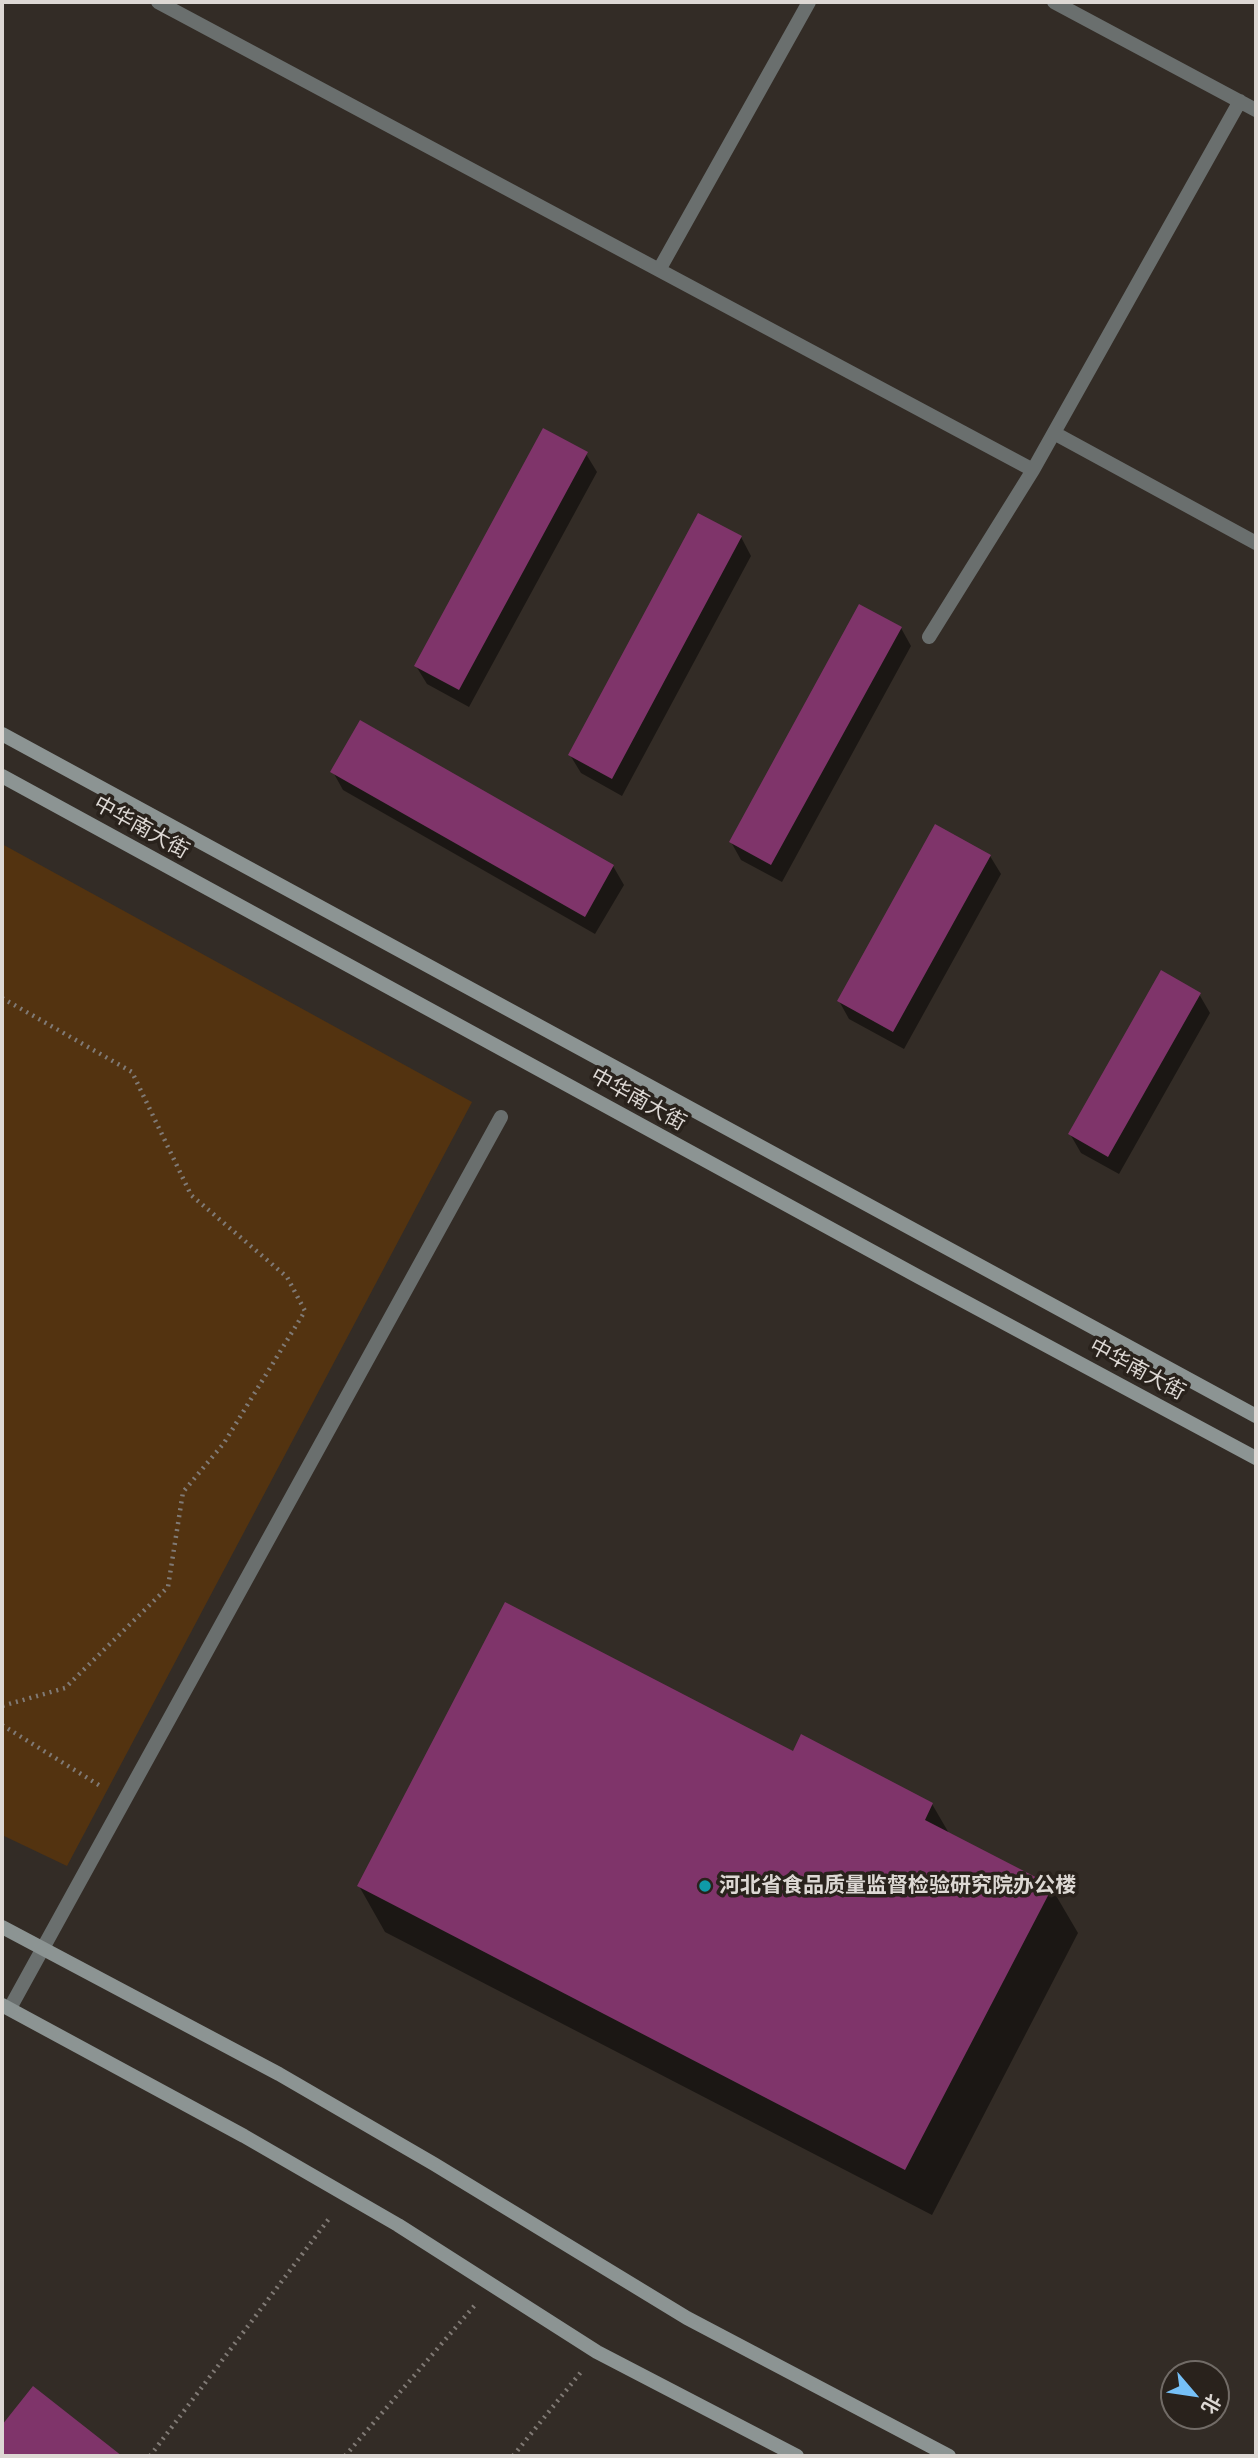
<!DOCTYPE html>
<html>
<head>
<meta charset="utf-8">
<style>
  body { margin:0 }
  #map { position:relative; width:1258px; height:2458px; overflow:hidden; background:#332c26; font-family:Manrope,"Noto Sans SC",sans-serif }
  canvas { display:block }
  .frame { position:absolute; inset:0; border:4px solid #ddd8d4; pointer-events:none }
  .north { position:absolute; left:1160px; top:2360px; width:70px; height:70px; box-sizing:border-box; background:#29221c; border:2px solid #716b66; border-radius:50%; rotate:119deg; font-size:19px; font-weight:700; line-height:28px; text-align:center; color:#ddd8d4 }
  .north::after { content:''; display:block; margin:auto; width:24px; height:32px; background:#76c0f7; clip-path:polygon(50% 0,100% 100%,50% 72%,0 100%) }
</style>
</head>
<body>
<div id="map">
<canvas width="1258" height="2458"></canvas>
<div class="frame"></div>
<div class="north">北</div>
</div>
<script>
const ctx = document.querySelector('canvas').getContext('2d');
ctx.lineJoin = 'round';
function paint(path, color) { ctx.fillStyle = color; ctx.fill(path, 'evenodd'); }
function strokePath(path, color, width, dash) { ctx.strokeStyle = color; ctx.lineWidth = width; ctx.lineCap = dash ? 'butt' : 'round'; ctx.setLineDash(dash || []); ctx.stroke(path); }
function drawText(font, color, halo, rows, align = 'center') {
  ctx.font = font + ' Manrope,"Noto Sans SC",sans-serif'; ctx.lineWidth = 7; ctx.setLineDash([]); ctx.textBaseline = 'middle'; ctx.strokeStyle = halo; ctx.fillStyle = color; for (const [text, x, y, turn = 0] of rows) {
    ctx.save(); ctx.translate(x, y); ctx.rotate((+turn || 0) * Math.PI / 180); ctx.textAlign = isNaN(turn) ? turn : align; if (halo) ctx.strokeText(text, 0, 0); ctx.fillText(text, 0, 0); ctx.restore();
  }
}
const green = new Path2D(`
  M 2,844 L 472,1102 L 67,1866 L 2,1835 Z`);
const shadow = new Path2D(`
  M 586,454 L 597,472 L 469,707 L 427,684 L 416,666 Z
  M 741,537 L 751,556 L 622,796 L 581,773 L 570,755 Z
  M 901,628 L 911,646 L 782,882 L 741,860 L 731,842 Z
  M 333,772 L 613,866 L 624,885 L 595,934 L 343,790 Z
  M 990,856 L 1001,874 L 904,1049 L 849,1019 L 839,1001 Z
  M 1199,994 L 1210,1013 L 1119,1174 L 1081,1153 L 1070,1134 Z
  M 793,1753 L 932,1804 L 950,1835 L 1051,1887 L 1078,1933 L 932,2215 L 385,1932 L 359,1886 Z
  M 33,2389 L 119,2456 L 2,2456 L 2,2428 Z`);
const building = new Path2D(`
  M 543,428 L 588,452 L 459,690 L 414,666 Z
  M 698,513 L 742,536 L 612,779 L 568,755 Z
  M 859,604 L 902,627 L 771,865 L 729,842 Z
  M 360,720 L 614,865 L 585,917 L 330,772 Z
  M 935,824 L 991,855 L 893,1032 L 837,1001 Z
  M 1161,970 L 1201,993 L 1108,1157 L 1068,1134 Z
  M 505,1602 L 793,1751 L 801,1734 L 933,1803 L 925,1820 L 1053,1886 L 905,2170 L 357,1886 Z
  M 33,2386 L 122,2456 L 2,2456 L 2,2425 Z`);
const path = new Path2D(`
  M 2,998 L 132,1072 L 191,1195 L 287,1277 L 305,1311 L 224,1443 L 183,1492 L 168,1587 L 65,1688 L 2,1706
  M 2,1725 L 102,1787
  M 150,2456 L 331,2216
  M 345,2456 L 475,2305
  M 513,2456 L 581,2372`);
const street = new Path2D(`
  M 158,2 L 1033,470
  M 1054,2 L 1256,110
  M 659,270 L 809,2
  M 1054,433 L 1256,543
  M 929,637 L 1033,470 L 1240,101
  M 10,2008 L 501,1117`);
const secondary = new Path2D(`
  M 2,734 L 1256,1416
  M 2,776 L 919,1277 L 1256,1458
  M 2,1927 L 279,2074 L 434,2164 L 687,2318 L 949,2456
  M 2,2005 L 244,2136 L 398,2225 L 597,2352 L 797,2456`);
const markers = [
  [705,1886,7,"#0f9aa8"]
];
const streetNames = [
  ["中华南大街",141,828,29],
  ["中华南大街",638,1100,29],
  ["中华南大街",1137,1370,28]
];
const poiNames = [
  ["河北省食品质量监督检验研究院办公楼",719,1886]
];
paint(green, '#533310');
paint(shadow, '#0007');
paint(building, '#7f346a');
strokePath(path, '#807a75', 4.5, [2, 5]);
strokePath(street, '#6a6f6e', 14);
strokePath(secondary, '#8c9493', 14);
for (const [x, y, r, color] of markers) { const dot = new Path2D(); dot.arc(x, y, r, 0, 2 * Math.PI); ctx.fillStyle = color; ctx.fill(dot); strokePath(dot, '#29221c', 2.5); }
drawText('21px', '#ddd8d4', '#29221c', streetNames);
drawText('bold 21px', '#ddd8d4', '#29221c', poiNames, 'left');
</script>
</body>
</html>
